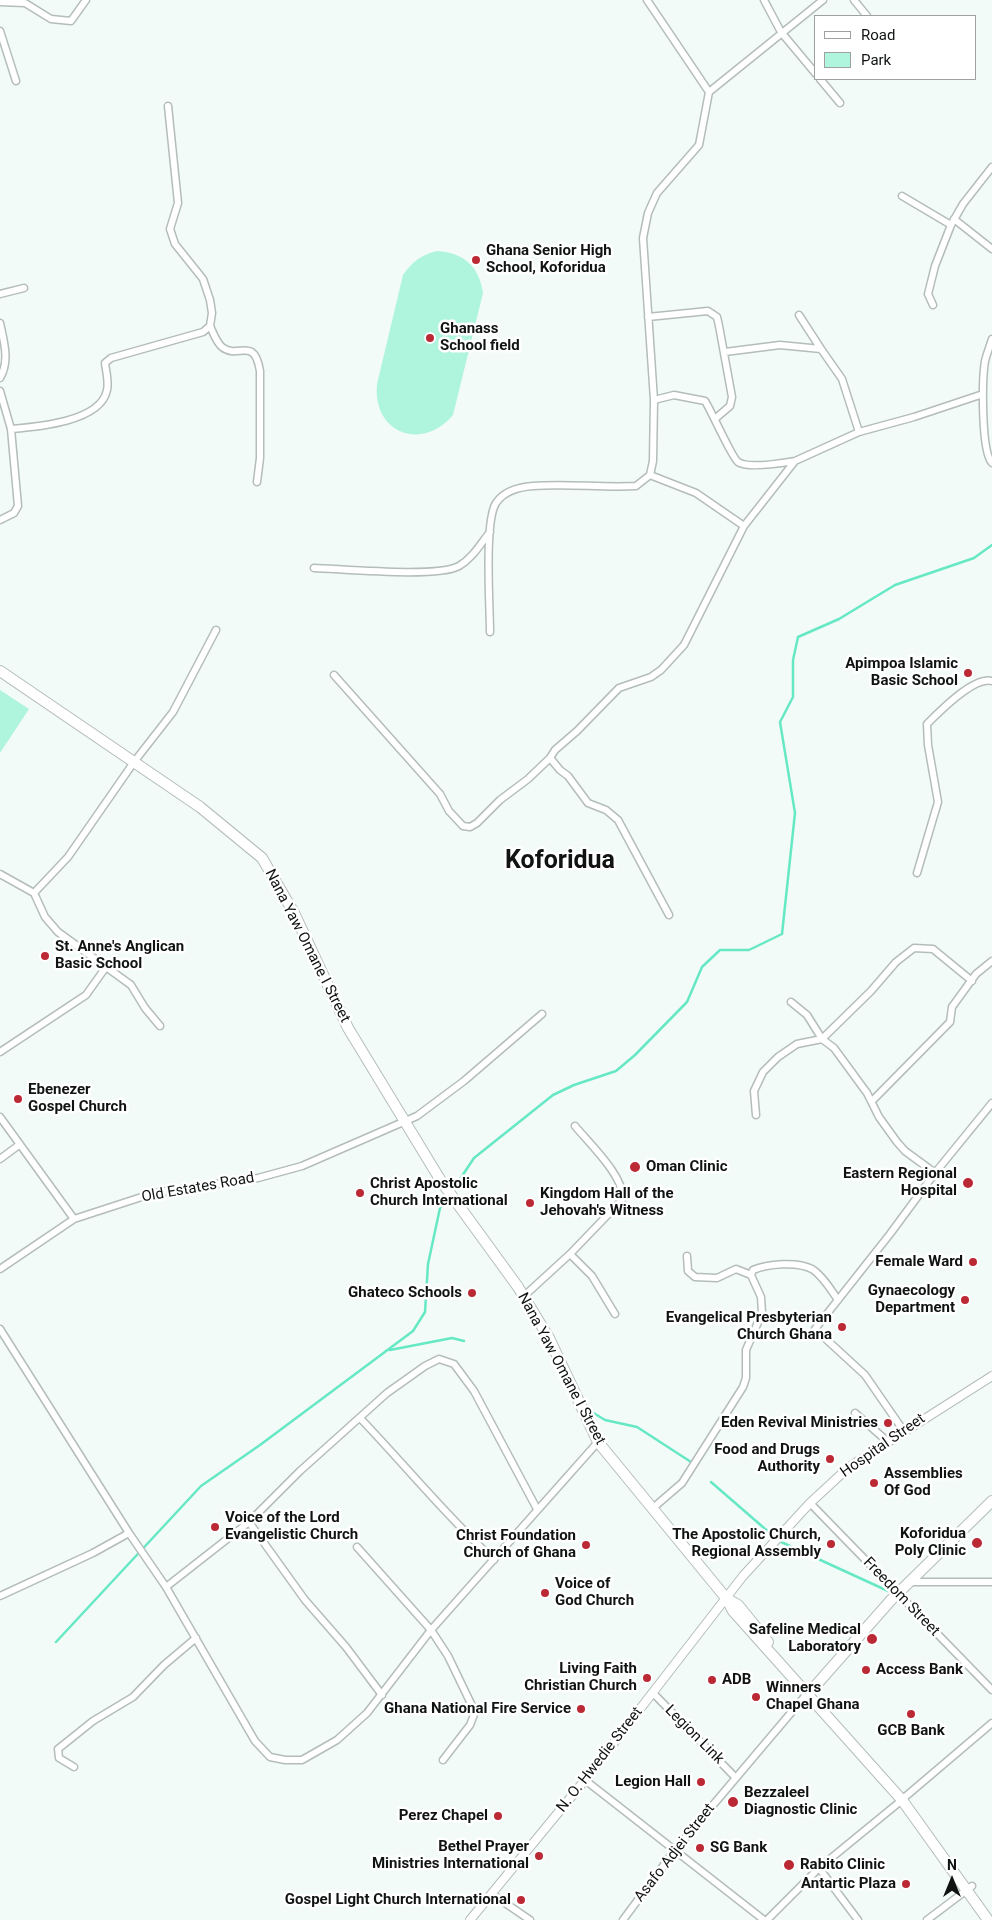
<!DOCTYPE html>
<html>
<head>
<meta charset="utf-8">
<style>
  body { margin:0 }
  #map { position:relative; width:992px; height:1920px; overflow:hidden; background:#f2fbf8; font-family:Roboto,sans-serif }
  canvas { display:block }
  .legend { position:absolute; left:814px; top:15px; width:162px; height:65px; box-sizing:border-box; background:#fff; border:1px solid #9fa1a0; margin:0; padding:6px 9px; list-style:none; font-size:15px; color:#101312 }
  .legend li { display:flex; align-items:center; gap:10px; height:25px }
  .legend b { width:25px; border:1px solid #9fa1a0 }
  .north { position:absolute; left:927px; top:1855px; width:50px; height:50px; -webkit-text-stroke:4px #fff; paint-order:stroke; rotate:0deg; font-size:14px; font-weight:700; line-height:20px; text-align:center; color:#101312 }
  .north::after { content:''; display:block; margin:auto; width:18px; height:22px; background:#101312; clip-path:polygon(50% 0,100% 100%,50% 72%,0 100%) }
</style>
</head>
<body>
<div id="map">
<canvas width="992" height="1920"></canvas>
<ul class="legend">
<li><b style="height:6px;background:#fff"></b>Road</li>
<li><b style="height:14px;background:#aff4dd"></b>Park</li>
</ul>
<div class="north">N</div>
</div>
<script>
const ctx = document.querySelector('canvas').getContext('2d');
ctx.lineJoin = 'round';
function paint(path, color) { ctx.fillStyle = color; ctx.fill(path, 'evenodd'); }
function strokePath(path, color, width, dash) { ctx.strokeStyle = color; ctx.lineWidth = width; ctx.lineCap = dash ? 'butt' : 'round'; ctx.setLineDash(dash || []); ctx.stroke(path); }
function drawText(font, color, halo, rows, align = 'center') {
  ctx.font = font + ' Roboto,sans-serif'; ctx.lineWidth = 5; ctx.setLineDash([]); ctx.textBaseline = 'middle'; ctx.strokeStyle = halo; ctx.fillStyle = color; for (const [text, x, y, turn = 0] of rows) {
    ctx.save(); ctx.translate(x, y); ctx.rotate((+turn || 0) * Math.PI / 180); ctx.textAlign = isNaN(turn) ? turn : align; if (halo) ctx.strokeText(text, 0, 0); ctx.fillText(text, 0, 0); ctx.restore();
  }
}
const green = new Path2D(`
  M 437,251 C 464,253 479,266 483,293 L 453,415 C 422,452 372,433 377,384 L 403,275 C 413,261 421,255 437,251 Z
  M 0,690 L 29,709 L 0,753 Z`);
const stream = new Path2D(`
  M 452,1191 L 474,1158 L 553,1095 L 574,1085 L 616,1071 L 635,1055 L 687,1002 L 702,967 L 720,950 L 749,950 L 782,934 L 795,813 L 780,722 L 793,697 L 793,660 L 798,637 L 839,619 L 895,585 L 974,558 L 992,545
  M 390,1350 L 452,1338 L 464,1341
  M 587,1409 L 605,1420 L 637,1427 L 691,1462
  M 711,1482 L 779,1541 L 888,1591
  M 56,1642 L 201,1486 L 260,1445 L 413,1331 L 425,1312 L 428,1264 L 440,1208 L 449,1195`);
const minor = new Path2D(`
  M 764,0 L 781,32 L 816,74
  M 854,0 L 867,16
  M 0,2 L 25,3 L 51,19 L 71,21 L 86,0
  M 0,31 L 16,81
  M 820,79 L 840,103
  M 709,92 L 823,0
  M 902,196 L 951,225
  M 954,219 L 992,249
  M 0,294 L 24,288
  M 933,305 L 928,294 L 935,266 L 951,225 L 963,204 L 992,167
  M 799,315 L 821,349
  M 648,317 L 708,311 L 717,317 L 719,326 L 732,397 L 730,406 L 716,418
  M 0,323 C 4,342 10,361 0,378
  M 210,326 C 213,332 216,342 222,347 C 238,360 254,335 260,371 L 260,458 L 257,482
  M 992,339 C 990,346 987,353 985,361 C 982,379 981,451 992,463
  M 725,352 L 780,345 L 821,349 L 842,379 L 859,432
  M 0,391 L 11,429 L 18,506 L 14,513 L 0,520
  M 654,400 L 674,395 L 705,401 C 712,412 732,458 738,462 C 748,469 783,463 795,461
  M 11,429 C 36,427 101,422 107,390 C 109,382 106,371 105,363 L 111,358 L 203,332 L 210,326 L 212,313 L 210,300 L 203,279 L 175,244 L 170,229 L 178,203 L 168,106
  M 650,475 L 696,493 L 744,526
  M 314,568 C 344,569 438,578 459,566 C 473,558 481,543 490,532
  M 490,632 C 490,606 484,522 496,503 C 504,491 519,487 533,486 C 567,483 601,488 636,486 L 650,475 L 653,461 L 654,400 L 643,238 L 648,213 L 657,193 L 699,145 L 709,92 L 647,0
  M 334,675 L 440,794 L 449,811 L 463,826 L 470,827 L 477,823 L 500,800 L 528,779 L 550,758 L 555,750 L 577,731 L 619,688 L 651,677 L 661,670 L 684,645 L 744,526 L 795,461 L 859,432 L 914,417 L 983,394
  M 550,758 L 560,770 L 568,776 L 588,803 L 606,810 L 618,820 L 669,915
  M 917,873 L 938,802 L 928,745 L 927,724 C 940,711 974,676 992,681
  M 0,874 L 34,893 L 45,917 L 58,932 L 131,985 L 145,1008 L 160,1026
  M 34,893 L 68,857 L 134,762 L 173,712 L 216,630
  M 791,1002 L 807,1015 L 822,1039 L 834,1048 L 867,1093 L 879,1117 L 897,1142 L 905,1151 L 935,1173
  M 0,1052 L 86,995 L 106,967
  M 872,1101 L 950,1022 L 952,1007 L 976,974 L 992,961
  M 756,1115 L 754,1091 L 763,1072 L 778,1057 L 797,1044 L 822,1039 L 871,991 L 896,962 L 914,948 L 933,949 L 972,981
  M 0,1117 L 74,1219
  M 0,1159 L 19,1145
  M 570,1254 L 592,1276 L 615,1314
  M 0,1269 L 74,1219 L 154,1193 L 258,1178 L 302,1166 L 417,1116 L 464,1081 L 542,1014
  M 751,1275 L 753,1270 C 767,1264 797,1261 812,1269 C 823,1276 831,1290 838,1300
  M 523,1297 L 570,1254 L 622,1200 C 627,1179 589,1143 575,1126
  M 0,1329 L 129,1533 L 166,1587 L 255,1741 L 270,1757 L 285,1760 L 302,1760 L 337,1740 L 367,1713 L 431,1630 L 598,1442
  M 855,1413 L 887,1441
  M 360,1418 C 405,1465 446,1516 494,1560
  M 903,1430 L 865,1375 L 815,1329 L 890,1234 L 935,1173 L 992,1103
  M 810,1503 L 992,1690
  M 653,1508 L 682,1483 L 743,1387 L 746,1378 L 746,1350 L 762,1313 L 761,1297 L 751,1275 L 736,1269 L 717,1278 L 695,1277 L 688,1271 L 687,1256
  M 249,1522 L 305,1600 L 346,1647 L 382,1695
  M 357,1547 L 431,1630 L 448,1656 L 475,1712 L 470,1725 L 443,1760
  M 909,1582 L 992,1582
  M 166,1587 L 249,1522 L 300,1471 L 387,1393 L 425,1366 L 439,1359 L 454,1364 L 474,1391 L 537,1509
  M 0,1596 L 93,1553 L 129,1533
  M 653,1693 L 735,1777
  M 74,1767 L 59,1758 L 58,1749 L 93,1721 L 133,1697 L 164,1665 L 196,1638
  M 585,1780 L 764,1920
  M 905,1797 L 992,1723
  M 819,1868 L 858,1920
  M 492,1894 L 530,1920
  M 623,1920 L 675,1850 L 806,1695
  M 767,1920 L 819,1868 L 902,1800
  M 927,1920 L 972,1886`);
const tertiary = new Path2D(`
  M 470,1920 L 585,1780 L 743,1576 L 810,1503 L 849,1467 L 992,1376`);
const primary = new Path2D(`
  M 0,671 L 200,807 L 262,858 L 294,913 L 348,1028 L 441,1181 L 518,1287 L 549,1338 L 598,1442 L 726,1598 L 733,1611 L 902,1800 L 988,1920
  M 727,1599 L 738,1605 L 768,1642
  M 810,1692 L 891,1600 L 992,1501`);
const markers = [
  [476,260,5,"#ba2934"],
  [430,338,5,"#ba2934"],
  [968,673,5,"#ba2934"],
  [45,956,5,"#ba2934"],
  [18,1099,5,"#ba2934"],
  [635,1167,6,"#ba2934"],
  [968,1183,6,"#ba2934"],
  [360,1193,5,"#ba2934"],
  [530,1203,5,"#ba2934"],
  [973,1262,5,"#ba2934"],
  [472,1293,5,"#ba2934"],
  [965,1300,5,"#ba2934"],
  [842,1327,5,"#ba2934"],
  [888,1423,5,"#ba2934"],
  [830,1459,5,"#ba2934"],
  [874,1483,5,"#ba2934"],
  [215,1527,5,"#ba2934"],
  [977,1543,6,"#ba2934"],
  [831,1544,5,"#ba2934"],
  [586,1545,5,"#ba2934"],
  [545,1593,5,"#ba2934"],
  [872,1639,6,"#ba2934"],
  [866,1670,5,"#ba2934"],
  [647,1678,5,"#ba2934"],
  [712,1680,5,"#ba2934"],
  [756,1697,5,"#ba2934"],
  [581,1709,5,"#ba2934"],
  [911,1714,5,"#ba2934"],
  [701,1782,5,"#ba2934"],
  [733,1802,6,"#ba2934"],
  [498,1816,5,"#ba2934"],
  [700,1848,5,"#ba2934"],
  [539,1856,5,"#ba2934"],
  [789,1865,6,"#ba2934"],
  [906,1884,5,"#ba2934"],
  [521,1900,5,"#ba2934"]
];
const poiNames = [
  ["Ghana Senior High",486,251,"left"],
  ["School, Koforidua",486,268,"left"],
  ["Ghanass",440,329,"left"],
  ["School field",440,346,"left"],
  ["Apimpoa Islamic",958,664],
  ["Basic School",958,681],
  ["St. Anne's Anglican",55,947,"left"],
  ["Basic School",55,964,"left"],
  ["Ebenezer",28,1090,"left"],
  ["Gospel Church",28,1107,"left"],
  ["Oman Clinic",646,1167,"left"],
  ["Eastern Regional",957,1174],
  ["Hospital",957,1191],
  ["Christ Apostolic",370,1184,"left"],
  ["Church International",370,1201,"left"],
  ["Kingdom Hall of the",540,1194,"left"],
  ["Jehovah's Witness",540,1211,"left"],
  ["Female Ward",963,1262],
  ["Gynaecology",955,1291],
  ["Department",955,1308],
  ["Ghateco Schools",462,1293],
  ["Evangelical Presbyterian",832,1318],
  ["Church Ghana",832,1335],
  ["Eden Revival Ministries",878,1423],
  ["Food and Drugs",820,1450],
  ["Authority",820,1467],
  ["Assemblies",884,1474,"left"],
  ["Of God",884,1491,"left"],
  ["Voice of the Lord",225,1518,"left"],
  ["Evangelistic Church",225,1535,"left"],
  ["Koforidua",966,1534],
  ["Poly Clinic",966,1551],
  ["The Apostolic Church,",821,1535],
  ["Regional Assembly",821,1552],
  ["Christ Foundation",576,1536],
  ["Church of Ghana",576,1553],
  ["Voice of",555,1584,"left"],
  ["God Church",555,1601,"left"],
  ["Safeline Medical",861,1630],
  ["Laboratory",861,1647],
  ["Living Faith",637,1669],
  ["Christian Church",637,1686],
  ["Access Bank",876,1670,"left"],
  ["ADB",722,1680,"left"],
  ["Winners",766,1688,"left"],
  ["Chapel Ghana",766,1705,"left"],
  ["Ghana National Fire Service",571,1709],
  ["GCB Bank",911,1731,"center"],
  ["Legion Hall",691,1782],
  ["Bezzaleel",744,1793,"left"],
  ["Diagnostic Clinic",744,1810,"left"],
  ["Perez Chapel",488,1816],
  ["Bethel Prayer",529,1847],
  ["Ministries International",529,1864],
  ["SG Bank",710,1848,"left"],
  ["Rabito Clinic",800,1865,"left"],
  ["Antartic Plaza",896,1884],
  ["Gospel Light Church International",511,1900]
];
const streetNames = [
  ["Nana Yaw Omane I Street",307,946,63],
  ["Old Estates Road",198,1188,-10],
  ["Nana Yaw Omane I Street",561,1369,62],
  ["Hospital Street",883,1446,-35],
  ["Freedom Street",901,1597,46],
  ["Legion Link",694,1735,45],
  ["N. O. Hwedie Street",600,1760,-52],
  ["Asafo Adjei Street",675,1853,-52]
];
const townNames = [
  ["Koforidua",560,862]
];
paint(green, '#aff4dd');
strokePath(stream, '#67e8c4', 2.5);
strokePath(minor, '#b4bdba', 9);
strokePath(tertiary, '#b4bdba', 10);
strokePath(primary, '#b4bdba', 12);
strokePath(minor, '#fff', 6);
strokePath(tertiary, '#fff', 8);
strokePath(primary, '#fff', 10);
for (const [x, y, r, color] of markers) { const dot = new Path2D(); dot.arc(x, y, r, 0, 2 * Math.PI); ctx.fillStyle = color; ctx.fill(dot); strokePath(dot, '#fff', 2); }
drawText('bold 15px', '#101312', '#fff', poiNames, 'right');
drawText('15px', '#101312', '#fff', streetNames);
drawText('bold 25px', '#101312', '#fff', townNames);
</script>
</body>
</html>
